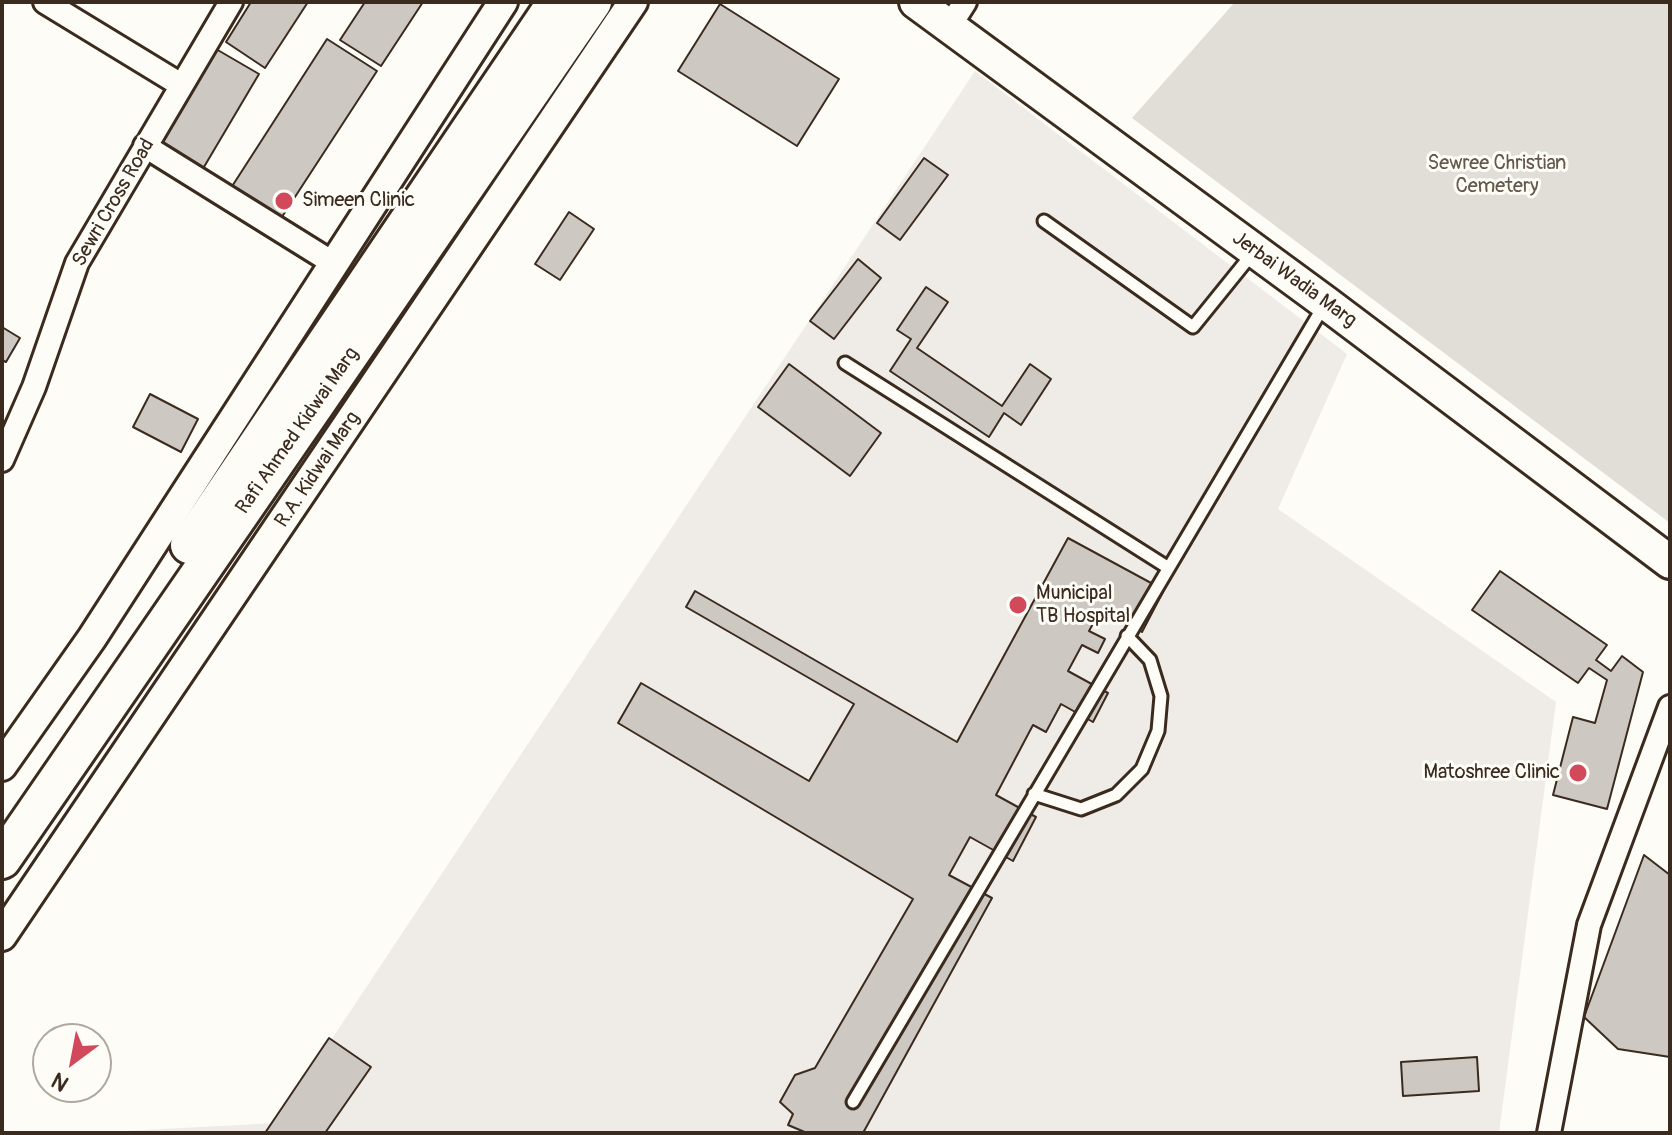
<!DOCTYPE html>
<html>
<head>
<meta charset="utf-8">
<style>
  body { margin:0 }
  #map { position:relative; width:1672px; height:1135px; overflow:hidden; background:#fdfcf7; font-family:Pangolin,sans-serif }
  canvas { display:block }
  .frame { position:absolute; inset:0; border:4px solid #3b2a1e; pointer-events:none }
  .north { position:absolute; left:32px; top:1023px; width:80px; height:80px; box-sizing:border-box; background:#fdfcf7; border:2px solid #afa8a0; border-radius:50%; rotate:212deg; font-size:22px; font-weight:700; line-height:32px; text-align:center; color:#3b2a1e }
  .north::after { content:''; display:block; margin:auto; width:28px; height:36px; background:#d1495b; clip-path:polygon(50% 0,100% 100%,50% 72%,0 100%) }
</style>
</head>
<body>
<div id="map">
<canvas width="1672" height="1135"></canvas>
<div class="frame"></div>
<div class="north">N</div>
</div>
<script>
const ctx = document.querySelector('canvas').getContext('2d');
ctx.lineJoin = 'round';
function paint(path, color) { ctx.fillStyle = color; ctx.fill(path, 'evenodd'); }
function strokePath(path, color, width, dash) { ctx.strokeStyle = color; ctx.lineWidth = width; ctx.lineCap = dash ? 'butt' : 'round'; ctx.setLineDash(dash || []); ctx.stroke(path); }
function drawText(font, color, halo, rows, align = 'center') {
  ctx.font = font + ' Pangolin,sans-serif'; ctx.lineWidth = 6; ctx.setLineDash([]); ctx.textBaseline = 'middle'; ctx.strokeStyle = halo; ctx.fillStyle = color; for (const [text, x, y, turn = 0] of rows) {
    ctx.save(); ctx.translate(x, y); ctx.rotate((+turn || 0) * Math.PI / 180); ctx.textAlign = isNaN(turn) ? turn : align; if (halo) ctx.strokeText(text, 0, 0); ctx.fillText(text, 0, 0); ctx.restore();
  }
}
const built = new Path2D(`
  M 975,71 L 1347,354 L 1278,509 L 1556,702 L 1499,1133 L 87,1133 L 276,1123 Z`);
const green = new Path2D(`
  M 1235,2 L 1670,2 L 1670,523 L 1132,118 Z`);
const building = new Path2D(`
  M 251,2 L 308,2 L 265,68 L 226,42 Z
  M 365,2 L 423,2 L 381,66 L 340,40 Z
  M 720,4 L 839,79 L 797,146 L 678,71 Z
  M 327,39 L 377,71 L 278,223 L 229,191 Z
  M 216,49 L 259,74 L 201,172 L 158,147 Z
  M 924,158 L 948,175 L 900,240 L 877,223 Z
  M 569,212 L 594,229 L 560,280 L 535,264 Z
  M 858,259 L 881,278 L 834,339 L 810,321 Z
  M 926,287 L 948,302 L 917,348 L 1002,406 L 1030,364 L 1051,379 L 1021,425 L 1004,413 L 989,437 L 890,371 L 911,339 L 897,330 Z
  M 2,327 L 20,338 L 6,362 L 2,360 Z
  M 789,364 L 881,433 L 850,476 L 758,407 Z
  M 150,394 L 198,419 L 181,452 L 133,427 Z
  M 1068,538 L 1164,590 L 1142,632 L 1101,609 L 1089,631 L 1105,639 L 1098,653 L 1082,645 L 1068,671 L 1108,693 L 1093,722 L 1061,704 L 1046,732 L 1033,725 L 996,795 L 1036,817 L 1013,861 L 970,837 L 949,875 L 992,898 L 863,1133 L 807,1133 L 788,1125 L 793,1114 L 780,1102 L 795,1075 L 815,1068 L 913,899 L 618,723 L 641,683 L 809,781 L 854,704 L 686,607 L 695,591 L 957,742 Z
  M 1500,571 L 1607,645 L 1596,660 L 1611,671 L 1622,656 L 1643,672 L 1607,809 L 1553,795 L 1573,717 L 1595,723 L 1607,680 L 1589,668 L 1578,683 L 1472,610 Z
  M 1644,855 L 1670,875 L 1670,1057 L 1618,1049 L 1584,1017 Z
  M 329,1038 L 371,1067 L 325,1133 L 265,1133 Z
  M 1477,1057 L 1479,1091 L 1403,1096 L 1401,1062 Z`);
const service = new Path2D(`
  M 1044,221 L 1193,327 L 1252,254
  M 845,363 L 1167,567
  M 1034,794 L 1081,809 L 1116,795 L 1142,769 L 1158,731 L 1161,696 L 1150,660 L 1127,636
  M 853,1102 L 1323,307`);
const minor = new Path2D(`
  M 45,2 L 181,85
  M 949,27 L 965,2
  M 145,146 L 333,263
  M 2,460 L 34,387 L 77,263 L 231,2
  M 1549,1133 L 1589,925 L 1670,707`);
const tertiary = new Path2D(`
  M 2,766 L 92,638 L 503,2
  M 2,936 L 633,2`);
const secondary = new Path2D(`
  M 916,2 L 1326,303 L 1670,562`);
const primary = new Path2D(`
  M 189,545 L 556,2
  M 2,860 L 593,2`);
const markers = [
  [284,201,10,"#d1495b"],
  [1018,605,10,"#d1495b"],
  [1578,773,10,"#d1495b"]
];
const parkNames = [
  ["Sewree Christian",1497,164],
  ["Cemetery",1497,187]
];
const poiNames = [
  ["Simeen Clinic",302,201],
  ["Municipal",1036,594],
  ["TB Hospital",1036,617],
  ["Matoshree Clinic",1560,773,"right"]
];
const streetNames = [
  ["Sewri Cross Road",114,203,-60],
  ["Jerbai Wadia Marg",1294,280,36],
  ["Rafi Ahmed Kidwai Marg",298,431,-55],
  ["R.A. Kidwai Marg",318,470,-56]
];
paint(built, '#efece7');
paint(green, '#e1ded7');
paint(building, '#cdc8c2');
strokePath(building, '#3b2a1e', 2);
strokePath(service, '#3b2a1e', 17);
strokePath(minor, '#3b2a1e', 28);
strokePath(tertiary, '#3b2a1e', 34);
strokePath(secondary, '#3b2a1e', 38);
strokePath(primary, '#3b2a1e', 42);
strokePath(service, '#fdfcf7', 11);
strokePath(minor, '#fdfcf7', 22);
strokePath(tertiary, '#fdfcf7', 28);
strokePath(secondary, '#fdfcf7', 32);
strokePath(primary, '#fdfcf7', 36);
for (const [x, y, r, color] of markers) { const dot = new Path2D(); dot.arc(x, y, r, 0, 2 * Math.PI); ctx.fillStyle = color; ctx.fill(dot); strokePath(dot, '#fdfcf7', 3); }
drawText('20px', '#64574c', '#fdfcf7', parkNames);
drawText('20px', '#3b2a1e', '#fdfcf7', poiNames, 'left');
drawText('20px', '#3b2a1e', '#fdfcf7', streetNames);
</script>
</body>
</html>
